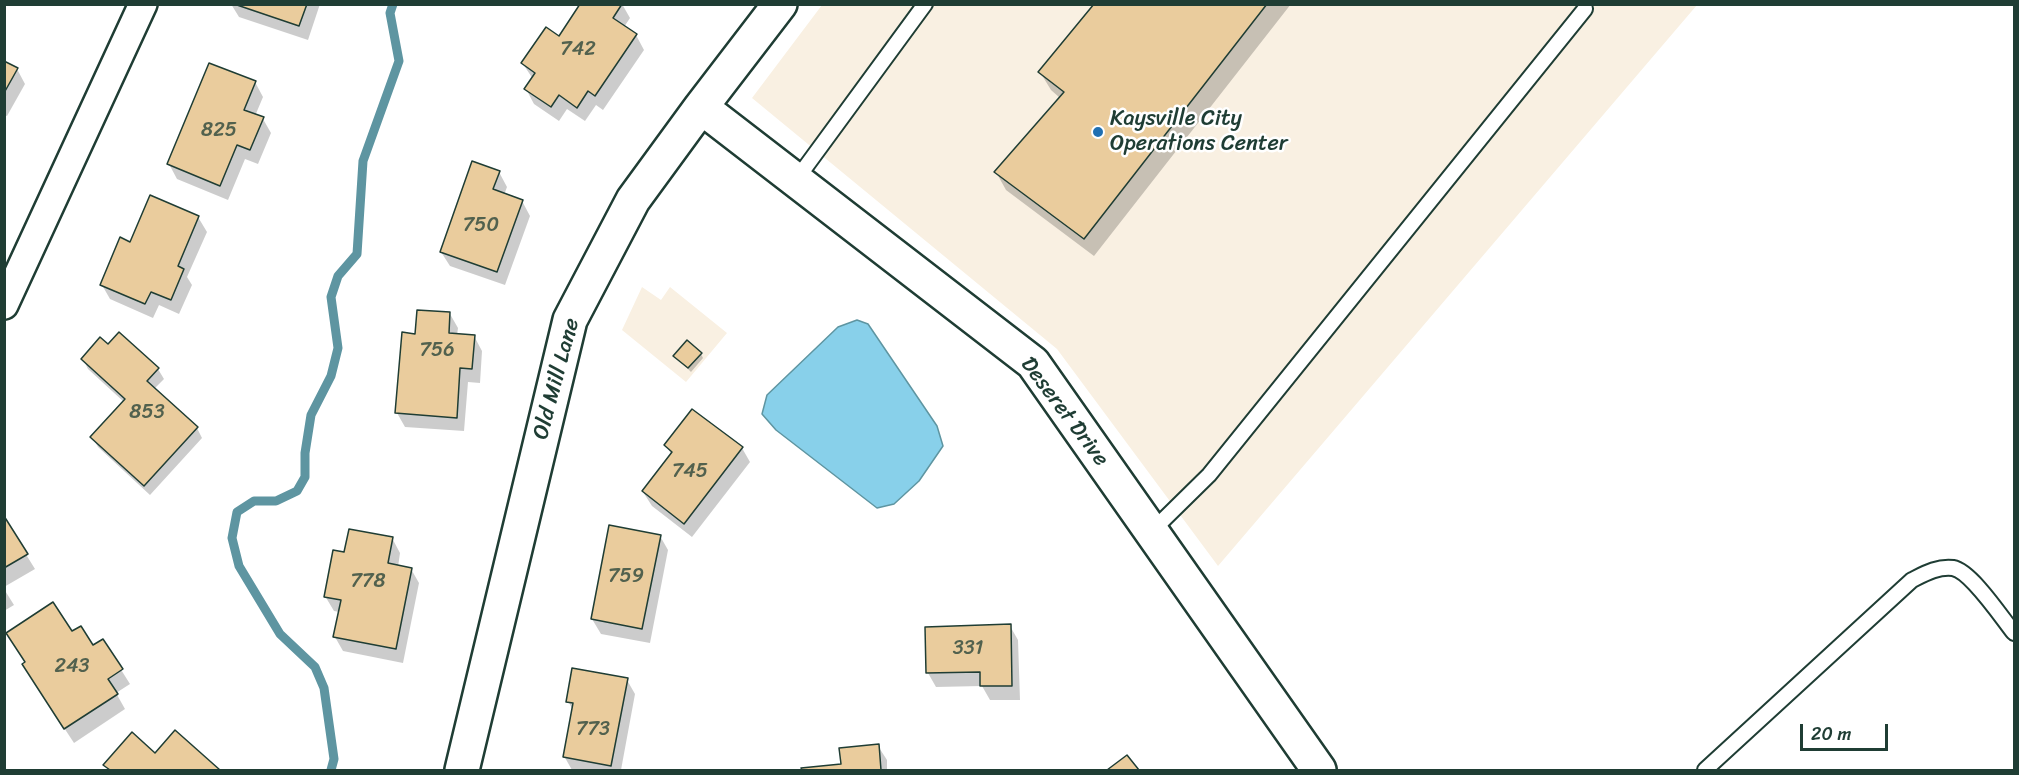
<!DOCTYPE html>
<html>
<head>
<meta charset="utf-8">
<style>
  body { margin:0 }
  #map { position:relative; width:2019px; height:775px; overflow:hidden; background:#fff; font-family:Sriracha,sans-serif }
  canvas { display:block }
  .frame { position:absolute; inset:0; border:6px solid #1f3d34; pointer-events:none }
  .scale { position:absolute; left:1800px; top:724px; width:88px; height:27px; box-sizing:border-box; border:3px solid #1f3d34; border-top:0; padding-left:8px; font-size:18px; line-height:21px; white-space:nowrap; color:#1f3d34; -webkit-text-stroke:4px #fff; paint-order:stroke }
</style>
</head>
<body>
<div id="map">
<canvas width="2019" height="775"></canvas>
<div class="frame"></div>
<div class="scale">20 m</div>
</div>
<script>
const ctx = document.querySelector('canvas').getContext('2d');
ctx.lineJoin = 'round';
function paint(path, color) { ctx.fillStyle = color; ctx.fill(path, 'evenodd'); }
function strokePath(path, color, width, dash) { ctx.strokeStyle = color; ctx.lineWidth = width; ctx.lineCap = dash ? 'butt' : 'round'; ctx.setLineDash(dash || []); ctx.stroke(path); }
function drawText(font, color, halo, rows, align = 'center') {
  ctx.font = font + ' Sriracha,sans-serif'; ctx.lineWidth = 5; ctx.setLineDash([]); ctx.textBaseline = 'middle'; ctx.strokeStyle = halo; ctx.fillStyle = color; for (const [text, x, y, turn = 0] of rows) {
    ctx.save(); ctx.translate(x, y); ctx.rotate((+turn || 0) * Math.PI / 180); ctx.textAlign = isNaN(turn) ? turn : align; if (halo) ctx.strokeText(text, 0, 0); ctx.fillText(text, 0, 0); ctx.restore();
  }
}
const built = new Path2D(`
  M 822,5 L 1697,5 L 1218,566 L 1057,349 L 752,98 Z
  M 642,287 L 661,300 L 670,287 L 727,333 L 686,382 L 622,330 Z`);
const water = new Path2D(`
  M 857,320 L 868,324 L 937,426 L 943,446 L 919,481 L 894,504 L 877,508 L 776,430 L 762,414 L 767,395 L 838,327 Z`);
const shadow = new Path2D(`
  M 231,4 L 320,4 L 308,40 L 239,17 Z
  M 582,4 L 622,4 L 630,18 L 624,27 L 636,35 L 644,50 L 603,110 L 596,105 L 585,121 L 567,109 L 559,121 L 534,104 L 526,89 L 533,79 L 523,64 L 559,38 Z
  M 1096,4 L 1291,4 L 1094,256 L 1006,190 L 996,172 L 1060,98 L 1051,90 L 1040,72 Z
  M 4,63 L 17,69 L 25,84 L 7,116 L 4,115 Z
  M 255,82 L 263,97 L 255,116 L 263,119 L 271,133 L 258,164 L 245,159 L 228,200 L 177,179 L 169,164 Z
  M 499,172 L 507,187 L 504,195 L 522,201 L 530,216 L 505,285 L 450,266 L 441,252 Z
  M 198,217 L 207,232 L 187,277 L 192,285 L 179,314 L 159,305 L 153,318 L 110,299 L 102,285 L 131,244 Z
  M 450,314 L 458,328 L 457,335 L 474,336 L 482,351 L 480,383 L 468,382 L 464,431 L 405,427 L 397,413 L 416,335 Z
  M 119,334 L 158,369 L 164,379 L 154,389 L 197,428 L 202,438 L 150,495 L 98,447 L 92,437 L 124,402 L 88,369 L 83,359 L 108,346 Z
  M 701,354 L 703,358 L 691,372 L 675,356 Z
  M 666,446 L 742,448 L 750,462 L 692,537 L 652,506 L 643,492 L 672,455 Z
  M 4,519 L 35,569 L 4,587 Z
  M 660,536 L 668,550 L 650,643 L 601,634 L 592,619 Z
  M 392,538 L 400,553 L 398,567 L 411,569 L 419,583 L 403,663 L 343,651 L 335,637 L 340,612 L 334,611 L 325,596 Z
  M 4,589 L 14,605 L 4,611 Z
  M 1010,626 L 1018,640 L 1020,700 L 990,700 L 982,686 L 936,687 L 928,673 Z
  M 72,633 L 93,647 L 103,641 L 130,684 L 116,693 L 125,709 L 74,743 L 32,679 Z
  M 627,680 L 635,694 L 621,770 L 572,770 L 564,756 L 573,710 L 568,701 Z
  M 175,732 L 218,770 L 108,770 L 105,765 L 155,755 Z
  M 878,746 L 887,760 L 887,770 L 803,770 L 842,765 Z`);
const stream = new Path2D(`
  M 331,770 L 334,759 L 324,688 L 315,667 L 280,634 L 239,566 L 232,538 L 237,512 L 254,501 L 276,501 L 297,491 L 305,477 L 305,453 L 311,415 L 331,376 L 338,348 L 331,297 L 338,276 L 357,254 L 363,161 L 399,61 L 390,13 L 393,4`);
const building = new Path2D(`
  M 234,4 L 307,4 L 299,26 Z
  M 580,4 L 622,4 L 613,18 L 637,34 L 595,96 L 588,91 L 577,108 L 559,95 L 551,107 L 524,89 L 535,73 L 521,63 L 546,27 L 559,36 Z
  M 1094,4 L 1267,4 L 1084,239 L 994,172 L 1064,92 L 1038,72 Z
  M 4,61 L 18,68 L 4,93 Z
  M 209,63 L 256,81 L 244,110 L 264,117 L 250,150 L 237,145 L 220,186 L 167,164 Z
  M 472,161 L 500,171 L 493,189 L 523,200 L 497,272 L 440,252 Z
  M 150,195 L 199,216 L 178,266 L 184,269 L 171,300 L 151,292 L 145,304 L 100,285 L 120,237 L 130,242 Z
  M 417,310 L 450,312 L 449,333 L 475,335 L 472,369 L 460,368 L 457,418 L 395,413 L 402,332 L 415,334 Z
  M 119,332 L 159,368 L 147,381 L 198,427 L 144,486 L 90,437 L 125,399 L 81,359 L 100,337 L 108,344 Z
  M 687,340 L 702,353 L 688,368 L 673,356 Z
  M 692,409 L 743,447 L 684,524 L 642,491 L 672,452 L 664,445 Z
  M 4,516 L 28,554 L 4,568 Z
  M 609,525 L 661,535 L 642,629 L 591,619 Z
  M 349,529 L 393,537 L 388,563 L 412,568 L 396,649 L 333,637 L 341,600 L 324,597 L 333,550 L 344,552 Z
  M 53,602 L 72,631 L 81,626 L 93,645 L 103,639 L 123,669 L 108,679 L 118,694 L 64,729 L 22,664 L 25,662 L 6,633 Z
  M 1011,624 L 1012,686 L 980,686 L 980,672 L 926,673 L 925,627 Z
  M 572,668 L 628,678 L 611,766 L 563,757 L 573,703 L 566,702 Z
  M 175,730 L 220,770 L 110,770 L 103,765 L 132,732 L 155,753 Z
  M 879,744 L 881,770 L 802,770 L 801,768 L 841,764 L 839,748 Z
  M 1127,755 L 1139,770 L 1107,770 Z`);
const lane = new Path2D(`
  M 796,180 L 925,4
  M 1151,532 L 1209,475 L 1585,9
  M 1705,770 L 1912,580 C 1924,574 1938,566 1953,568 C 1971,571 2002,618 2014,633`);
const street = new Path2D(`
  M 4,305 L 143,4`);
const secondary = new Path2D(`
  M 701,107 L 1033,363 L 1319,770
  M 462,770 L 570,320 L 633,200 L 701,107 L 780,4`);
const markers = [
  [1098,132,6,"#1f6fb2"]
];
const numberNames = [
  ["742",578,50],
  ["825",219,131],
  ["750",481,226],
  ["756",437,351],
  ["853",147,413],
  ["745",690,472],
  ["759",626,577],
  ["778",368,582],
  ["331",968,649],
  ["243",72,667],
  ["773",593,730]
];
const poiNames = [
  ["Kaysville City",1110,119],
  ["Operations Center",1110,144]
];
const streetNames = [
  ["Old Mill Lane",557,379,-75],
  ["Deseret Drive",1064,412,53]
];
paint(built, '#f9f0e2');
paint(water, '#88d0ea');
strokePath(water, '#5e95a1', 1.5);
paint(shadow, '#0003');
strokePath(stream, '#5e95a1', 9);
paint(building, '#eacc9d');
strokePath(building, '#1f3d34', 1.5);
strokePath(lane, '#1f3d34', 18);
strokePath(street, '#1f3d34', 32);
strokePath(secondary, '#1f3d34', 38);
strokePath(lane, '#fff', 14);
strokePath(street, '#fff', 27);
strokePath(secondary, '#fff', 33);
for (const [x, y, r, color] of markers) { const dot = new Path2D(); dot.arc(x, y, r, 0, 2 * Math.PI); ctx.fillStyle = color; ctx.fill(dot); strokePath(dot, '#fff', 2); }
drawText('20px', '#52614e', null, numberNames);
drawText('22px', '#1f3d34', '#fff', poiNames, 'left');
drawText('22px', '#1f3d34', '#fff', streetNames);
</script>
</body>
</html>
